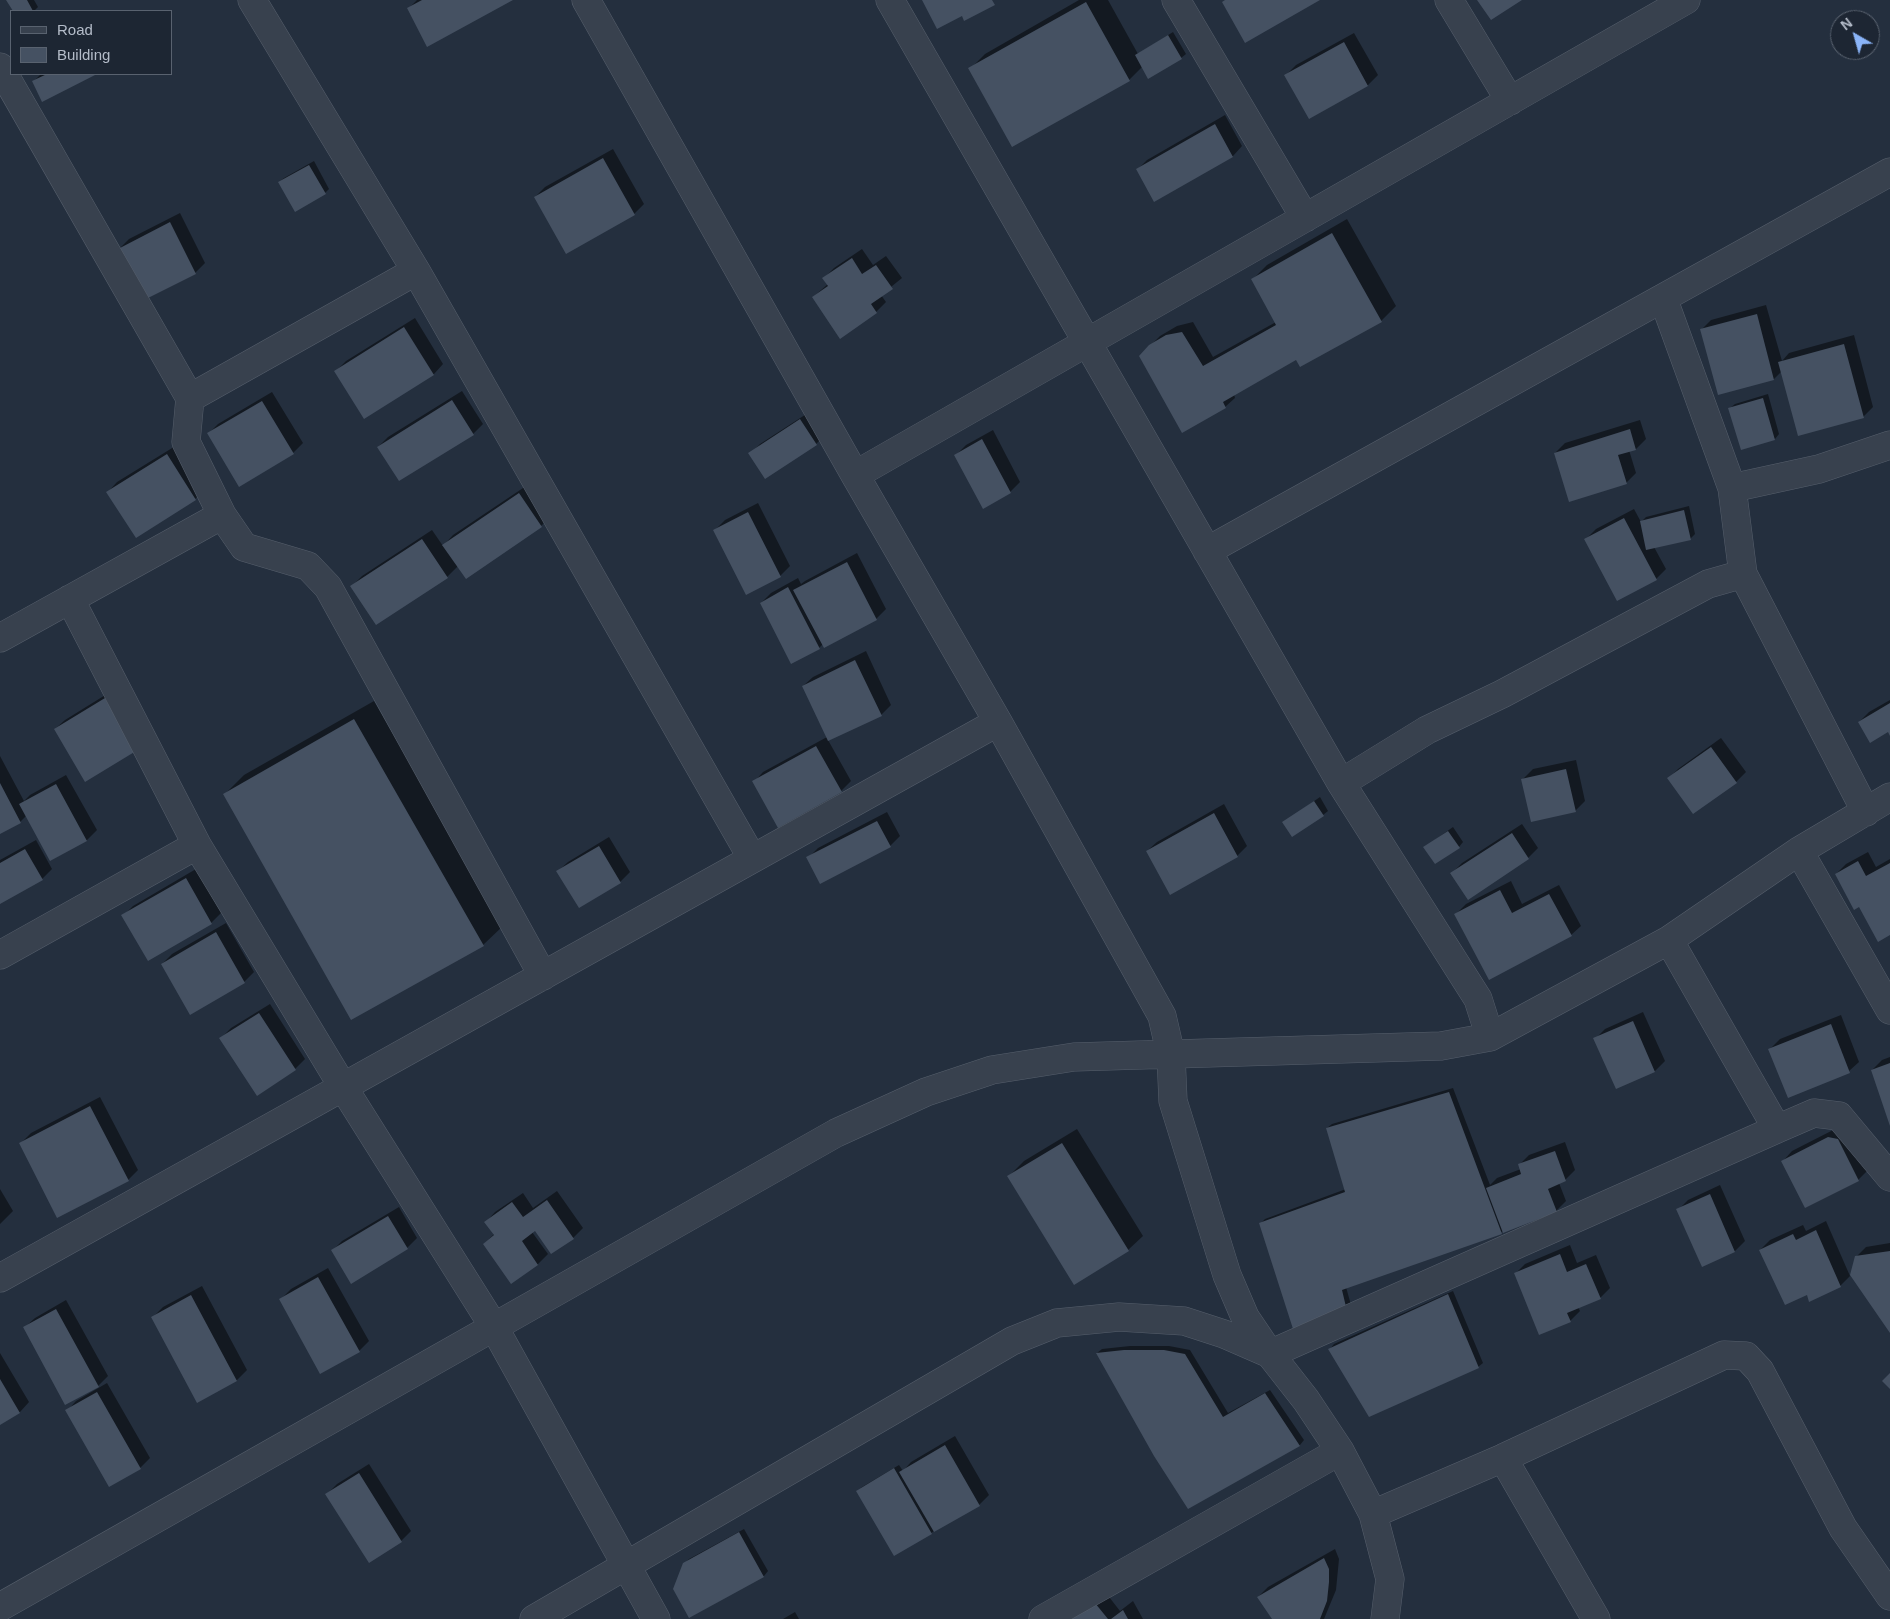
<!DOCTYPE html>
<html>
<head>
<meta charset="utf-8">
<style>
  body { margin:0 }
  #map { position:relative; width:1890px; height:1619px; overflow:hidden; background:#242f3e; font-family:Helvetica,sans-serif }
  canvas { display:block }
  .legend { position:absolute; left:10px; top:10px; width:162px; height:65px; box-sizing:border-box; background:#1d2633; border:1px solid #59626f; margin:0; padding:6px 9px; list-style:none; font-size:15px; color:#b4bcc9 }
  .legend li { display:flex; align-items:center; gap:10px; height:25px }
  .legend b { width:25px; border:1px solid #59626f }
  .north { position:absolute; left:1830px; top:10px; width:50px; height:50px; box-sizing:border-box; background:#1d2633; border:1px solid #59626f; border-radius:50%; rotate:322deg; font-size:14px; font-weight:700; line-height:20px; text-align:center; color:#b4bcc9 }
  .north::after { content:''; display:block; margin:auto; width:18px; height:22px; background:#8ab4f8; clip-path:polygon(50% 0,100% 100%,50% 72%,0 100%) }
</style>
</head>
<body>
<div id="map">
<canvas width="1890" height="1619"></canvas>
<ul class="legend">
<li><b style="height:6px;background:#38414e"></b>Road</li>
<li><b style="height:14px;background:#455162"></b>Building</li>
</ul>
<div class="north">N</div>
</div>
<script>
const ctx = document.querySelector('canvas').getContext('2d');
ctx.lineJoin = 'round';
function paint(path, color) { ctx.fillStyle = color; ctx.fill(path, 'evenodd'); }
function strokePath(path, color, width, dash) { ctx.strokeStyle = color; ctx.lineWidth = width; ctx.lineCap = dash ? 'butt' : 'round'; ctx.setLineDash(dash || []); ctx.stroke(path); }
const shadow = new Path2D(`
  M 8,0 L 34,0 L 38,7 L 34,11 L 14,11 Z
  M 417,0 L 510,0 L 408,9 Z
  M 1079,0 L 1108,0 L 1138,54 L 1173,32 L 1186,54 L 1181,58 L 1143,66 L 1129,80 L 970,69 L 985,54 Z
  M 1354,33 L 1378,75 L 1368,85 L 1310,118 L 1286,75 L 1296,65 Z
  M 41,74 L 94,74 L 43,100 L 33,82 Z
  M 1225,115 L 1242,146 L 1233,156 L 1155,200 L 1137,170 L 1147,160 Z
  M 613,149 L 644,204 L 634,214 L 535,197 L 545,187 Z
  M 314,161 L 329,189 L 325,193 L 279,182 L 284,178 Z
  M 180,213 L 205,263 L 195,273 L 144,299 L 119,249 L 129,239 Z
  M 1347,219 L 1396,306 L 1381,321 L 1296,358 L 1234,394 L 1235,398 L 1225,407 L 1150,346 L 1160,336 L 1177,326 L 1193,322 L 1213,357 L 1276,322 L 1252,280 L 1267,265 Z
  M 862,249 L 873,265 L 886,256 L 902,278 L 881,295 L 886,302 L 876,312 L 813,297 L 828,284 L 824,278 L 834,268 Z
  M 1766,305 L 1782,361 L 1789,353 L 1854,335 L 1873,407 L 1863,417 L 1782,371 L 1774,379 L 1719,394 L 1701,330 L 1711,320 Z
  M 415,318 L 443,364 L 434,374 L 364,417 L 336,371 L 346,361 Z
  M 462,391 L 483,424 L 473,434 L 378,447 L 388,437 Z
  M 272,392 L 303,443 L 293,453 L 208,434 L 218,424 Z
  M 1768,394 L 1779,434 L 1775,439 L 1730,408 L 1735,404 Z
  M 811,411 L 826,434 L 816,444 L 765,477 L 750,454 L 760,444 Z
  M 1640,420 L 1646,439 L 1636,449 L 1629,450 L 1636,473 L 1626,483 L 1555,453 L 1565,443 Z
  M 993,430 L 1020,482 L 1010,492 L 956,455 L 966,445 Z
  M 177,445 L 205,489 L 195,499 L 108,492 L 117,482 Z
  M 529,484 L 551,516 L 541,526 L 458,566 L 447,577 L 352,586 L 362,576 L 432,530 L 443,546 L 453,535 Z
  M 758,503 L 790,566 L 780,576 L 715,530 L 725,520 Z
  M 1689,506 L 1695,534 L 1690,539 L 1654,547 L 1666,569 L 1656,579 L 1586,539 L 1596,529 L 1634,509 L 1641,522 L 1646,517 Z
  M 857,553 L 886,609 L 876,619 L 823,644 L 819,648 L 761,603 L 771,593 L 798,578 L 801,584 L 805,581 Z
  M 866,651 L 891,705 L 881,715 L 828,740 L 851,781 L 841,791 L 754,782 L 763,772 L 827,737 L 803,686 L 813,677 Z
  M 115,689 L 146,740 L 55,729 L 65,720 Z
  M 1890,700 L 1890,734 L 1888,731 L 1859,722 L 1869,712 Z
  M 374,701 L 503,926 L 483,945 L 224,795 L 244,775 Z
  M 1721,738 L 1746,772 L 1736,782 L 1668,779 L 1678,769 Z
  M 0,756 L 24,801 L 30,795 L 66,775 L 97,830 L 87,840 L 51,860 L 26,816 L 20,822 L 0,833 Z
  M 1576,760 L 1585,801 L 1575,811 L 1523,779 L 1533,769 Z
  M 1320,797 L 1328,811 L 1323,815 L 1284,822 Z
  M 1224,804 L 1247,846 L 1237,856 L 1147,851 L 1157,842 Z
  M 887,812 L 900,836 L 890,846 L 808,858 L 818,848 Z
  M 1522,824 L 1538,848 L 1528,858 L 1452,873 L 1462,863 Z
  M 1453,827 L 1463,842 L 1459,847 L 1425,847 Z
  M 609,837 L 630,872 L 620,882 L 579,907 L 558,871 L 568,862 Z
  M 36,840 L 52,869 L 42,879 L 0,903 L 0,860 Z
  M 1868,852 L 1876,867 L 1890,859 L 1890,934 L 1859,905 L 1836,874 L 1846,864 Z
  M 196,869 L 221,913 L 211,923 L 123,916 L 133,906 Z
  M 1511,881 L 1522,904 L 1559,885 L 1581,926 L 1571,935 L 1456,914 L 1466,904 Z
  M 226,923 L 254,972 L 244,982 L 162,964 L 172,954 Z
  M 270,1004 L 305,1059 L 295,1069 L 221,1038 L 231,1028 Z
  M 1643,1012 L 1665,1061 L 1655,1071 L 1617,1087 L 1595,1039 L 1605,1029 Z
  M 1841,1015 L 1859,1062 L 1849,1071 L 1788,1096 L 1770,1049 L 1780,1039 Z
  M 1890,1057 L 1890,1123 L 1872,1070 L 1882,1060 Z
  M 1453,1088 L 1490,1185 L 1497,1178 L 1521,1169 L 1519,1165 L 1529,1155 L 1565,1142 L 1575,1170 L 1565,1180 L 1559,1183 L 1566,1201 L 1556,1211 L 1501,1232 L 1346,1287 L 1351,1305 L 1347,1310 L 1260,1224 L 1265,1219 L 1346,1189 L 1327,1128 L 1332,1124 Z
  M 100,1097 L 138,1170 L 128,1180 L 21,1143 L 31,1133 Z
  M 1839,1127 L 1868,1170 L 1858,1180 L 1783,1161 L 1792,1151 Z
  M 1077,1129 L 1143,1236 L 1128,1250 L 1009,1176 L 1024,1161 Z
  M 1720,1185 L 1745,1241 L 1735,1251 L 1702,1266 L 1678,1210 L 1688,1200 Z
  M 0,1189 L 13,1211 L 0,1224 Z
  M 557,1191 L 583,1228 L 573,1238 L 536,1229 L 532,1232 L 548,1254 L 538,1264 L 511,1282 L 484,1244 L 494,1234 L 486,1222 L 495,1212 L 523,1193 L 533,1208 Z
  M 399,1207 L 417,1238 L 407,1248 L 352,1282 L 332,1251 L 342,1241 Z
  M 1826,1221 L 1850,1276 L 1840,1286 L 1807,1294 L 1760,1250 L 1770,1240 L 1803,1225 L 1806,1231 Z
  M 1890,1243 L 1890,1331 L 1856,1257 L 1866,1247 Z
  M 1570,1245 L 1577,1263 L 1596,1255 L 1610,1288 L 1600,1298 L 1578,1307 L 1580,1311 L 1570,1321 L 1515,1274 L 1525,1264 Z
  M 328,1268 L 369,1341 L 359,1351 L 281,1299 L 291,1289 Z
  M 202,1286 L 247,1370 L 237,1380 L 198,1401 L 153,1317 L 163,1307 Z
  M 1453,1291 L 1483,1363 L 1478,1367 L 1330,1349 L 1334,1344 Z
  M 66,1300 L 108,1376 L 98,1386 L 25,1327 L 35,1318 Z
  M 1130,1346 L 1169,1346 L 1190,1350 L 1228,1413 L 1270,1390 L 1304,1440 L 1300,1445 L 1188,1507 L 1097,1353 L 1102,1349 Z
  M 0,1353 L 29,1402 L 20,1412 L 0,1424 Z
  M 107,1383 L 150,1458 L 140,1468 L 109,1485 L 67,1411 L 76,1401 Z
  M 955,1436 L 989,1495 L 979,1505 L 931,1533 L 857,1491 L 862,1487 L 899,1465 L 903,1471 L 911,1462 Z
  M 369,1464 L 411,1531 L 401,1541 L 369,1561 L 327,1494 L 337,1484 Z
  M 744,1529 L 768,1571 L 764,1576 L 690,1617 L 684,1564 L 689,1559 Z
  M 1335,1549 L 1339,1559 L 1336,1590 L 1324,1619 L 1273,1619 L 1258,1597 L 1268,1587 Z
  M 1106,1593 L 1120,1611 L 1133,1601 L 1143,1619 L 1063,1619 Z
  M 795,1612 L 799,1619 L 783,1619 Z`);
const building = new Path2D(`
  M 6,0 L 27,0 L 33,11 L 13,11 Z
  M 422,0 L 513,0 L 427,47 L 407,8 Z
  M 922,0 L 992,0 L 995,5 L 964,21 L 962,16 L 937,29 Z
  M 1225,0 L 1320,0 L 1245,43 L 1222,2 Z
  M 1477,0 L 1522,0 L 1491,20 Z
  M 1086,2 L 1130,81 L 1012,147 L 968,68 Z
  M 1168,35 L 1182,59 L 1148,79 L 1135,55 Z
  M 1344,42 L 1368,86 L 1309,119 L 1284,75 Z
  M 47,74 L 97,74 L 42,102 L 32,81 Z
  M 1215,124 L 1233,157 L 1154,202 L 1136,169 Z
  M 603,158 L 635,215 L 566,254 L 534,197 Z
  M 309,165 L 326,194 L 295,212 L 278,182 Z
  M 170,222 L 196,274 L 144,300 L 118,249 Z
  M 1332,233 L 1382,322 L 1300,367 L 1296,360 L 1223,402 L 1226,408 L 1182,433 L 1139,356 L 1149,345 L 1166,335 L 1182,332 L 1203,366 L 1276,325 L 1251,279 Z
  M 852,258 L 862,274 L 876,265 L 893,289 L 871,304 L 877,313 L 840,339 L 812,297 L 828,286 L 822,278 Z
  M 1757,314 L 1774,380 L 1718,395 L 1700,329 Z
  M 404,327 L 434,375 L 364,419 L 334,371 Z
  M 1844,344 L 1864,418 L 1798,436 L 1778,362 Z
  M 1763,398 L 1775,440 L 1741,450 L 1728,408 Z
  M 452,400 L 474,435 L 399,481 L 377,447 Z
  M 262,401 L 294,454 L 239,487 L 207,433 Z
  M 800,419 L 817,445 L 765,479 L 748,453 Z
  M 1630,429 L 1636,450 L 1618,455 L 1627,484 L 1569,502 L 1554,453 Z
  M 982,439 L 1011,493 L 983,509 L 954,455 Z
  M 167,454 L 196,500 L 136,538 L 106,492 Z
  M 519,493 L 542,527 L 466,579 L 442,545 Z
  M 1684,510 L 1691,540 L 1646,550 L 1640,521 Z
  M 748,512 L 781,577 L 746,595 L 713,530 Z
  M 1624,518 L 1657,580 L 1617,601 L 1584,539 Z
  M 422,539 L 448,578 L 376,625 L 350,586 Z
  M 847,562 L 877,620 L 824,648 L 793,590 Z
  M 788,587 L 820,649 L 791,664 L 760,603 Z
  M 855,660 L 882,716 L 828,741 L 802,686 Z
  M 105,698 L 136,751 L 85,782 L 54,729 Z
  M 1890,703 L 1890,736 L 1888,732 L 1870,743 L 1858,722 Z
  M 354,719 L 484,946 L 351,1020 L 223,794 Z
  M 816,746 L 842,792 L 778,828 L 752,781 Z
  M 1711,747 L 1737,783 L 1693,814 L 1667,778 Z
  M 1566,769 L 1576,812 L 1531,822 L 1521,779 Z
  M 0,783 L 21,823 L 0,834 Z
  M 56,784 L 87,841 L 50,861 L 19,804 Z
  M 1314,801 L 1324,816 L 1292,837 L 1282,822 Z
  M 1214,813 L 1238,857 L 1170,895 L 1146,851 Z
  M 877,821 L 891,847 L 820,884 L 806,857 Z
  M 1448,831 L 1460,848 L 1435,864 L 1423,847 Z
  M 1512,833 L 1529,859 L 1468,900 L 1450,873 Z
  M 599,846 L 621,883 L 579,908 L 556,871 Z
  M 25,849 L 43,880 L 0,904 L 0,863 Z
  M 1858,861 L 1866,876 L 1890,863 L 1890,935 L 1878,942 L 1859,907 L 1854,910 L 1835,874 Z
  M 186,878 L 212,924 L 148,961 L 121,915 Z
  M 1500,890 L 1512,913 L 1549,894 L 1572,936 L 1489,980 L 1454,914 Z
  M 216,932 L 245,983 L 190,1015 L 161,964 Z
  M 259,1013 L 296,1070 L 257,1096 L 219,1038 Z
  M 1633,1021 L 1655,1072 L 1616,1089 L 1593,1038 Z
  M 1831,1024 L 1850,1073 L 1788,1098 L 1768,1049 Z
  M 1890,1063 L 1890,1126 L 1871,1070 Z
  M 1449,1092 L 1502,1234 L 1342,1290 L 1347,1311 L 1294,1332 L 1259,1223 L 1345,1192 L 1326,1128 Z
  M 90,1106 L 129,1181 L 57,1218 L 19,1143 Z
  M 1828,1137 L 1838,1139 L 1859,1181 L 1805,1208 L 1781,1161 Z
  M 1062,1143 L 1129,1251 L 1074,1285 L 1007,1176 Z
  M 1555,1151 L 1566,1181 L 1548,1189 L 1557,1212 L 1503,1233 L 1486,1188 L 1521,1174 L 1518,1164 Z
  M 1710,1194 L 1735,1252 L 1702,1267 L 1676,1209 Z
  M 547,1200 L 574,1239 L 551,1254 L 535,1231 L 522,1241 L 538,1265 L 511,1284 L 483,1244 L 494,1235 L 484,1222 L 512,1202 L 523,1217 Z
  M 388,1216 L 408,1249 L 351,1284 L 331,1250 Z
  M 1816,1230 L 1841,1287 L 1809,1302 L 1807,1295 L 1785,1305 L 1759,1250 L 1793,1234 L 1796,1240 Z
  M 1890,1251 L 1890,1333 L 1850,1275 L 1855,1256 Z
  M 1560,1254 L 1567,1272 L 1586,1264 L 1601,1299 L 1567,1313 L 1571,1322 L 1539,1335 L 1514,1273 Z
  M 318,1277 L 360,1352 L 320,1374 L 279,1299 Z
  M 1448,1294 L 1479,1368 L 1369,1417 L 1328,1349 Z
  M 191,1295 L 237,1381 L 197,1403 L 151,1317 Z
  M 56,1309 L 99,1387 L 65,1405 L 23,1327 Z
  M 1124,1350 L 1164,1350 L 1185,1354 L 1223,1417 L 1265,1393 L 1300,1446 L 1188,1509 L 1154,1456 L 1096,1353 Z
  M 1890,1373 L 1890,1389 L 1882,1381 Z
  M 0,1379 L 20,1413 L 0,1425 Z
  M 97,1392 L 141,1469 L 109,1487 L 65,1410 Z
  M 945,1445 L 980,1506 L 934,1532 L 899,1472 Z
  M 894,1468 L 932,1534 L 894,1556 L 856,1491 Z
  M 359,1473 L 402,1542 L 369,1563 L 325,1494 Z
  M 739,1532 L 764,1577 L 689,1618 L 673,1589 L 683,1563 Z
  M 1324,1558 L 1329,1569 L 1329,1582 L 1327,1601 L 1320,1619 L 1272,1619 L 1257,1597 Z
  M 1095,1603 L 1108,1619 L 1069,1619 Z
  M 1123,1610 L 1128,1619 L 1111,1619 Z`);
const minor = new Path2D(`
  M 252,0 L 416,271 L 752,858
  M 586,0 L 855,475 L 998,722 L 1162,1016 L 1171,1055 L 1173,1101 L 1227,1275 L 1245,1317 L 1270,1354 L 1306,1400 L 1340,1451 L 1373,1514 L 1390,1579 L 1385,1619
  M 890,0 L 1341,783 L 1478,999 L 1490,1037
  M 1176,0 L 1305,218
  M 1449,0 L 1510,101
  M 0,67 L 190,398 L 186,442 L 222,515 L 244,547 L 308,566 L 328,587 L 543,976
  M 1663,298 L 1732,488 L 1743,574 L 1866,812
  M 190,398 L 416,271
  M 855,475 L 1686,0
  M 1732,488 L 1819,469 L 1890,445
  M 1207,551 L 1890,172
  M 70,599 L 197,845 L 343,1087 L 494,1327 L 656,1619
  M 0,638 L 222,515
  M 1341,783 L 1427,730 L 1502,694 L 1708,584 L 1743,574
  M 1799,851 L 1890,1010
  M 0,955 L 197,845
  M 1777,1129 L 1814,1113 L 1839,1116 L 1890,1177
  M 0,1278 L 998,722
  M 1503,1458 L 1596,1619
  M 1373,1514 L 1503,1458 L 1724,1355 L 1746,1356 L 1760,1371 L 1843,1528 L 1890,1596
  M 0,1607 L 836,1133 L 926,1092 L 992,1070 L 1074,1057 L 1441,1046 L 1490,1037 L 1669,940 L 1799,851 L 1890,797
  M 534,1619 L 1012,1341 L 1057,1323 L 1119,1317 L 1184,1321 L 1224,1334 L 1270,1354 L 1777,1129 L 1669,940
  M 1043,1619 L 1340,1451`);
paint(shadow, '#0007');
paint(building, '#455162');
strokePath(minor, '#565f6c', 29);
strokePath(minor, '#38414e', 28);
</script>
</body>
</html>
